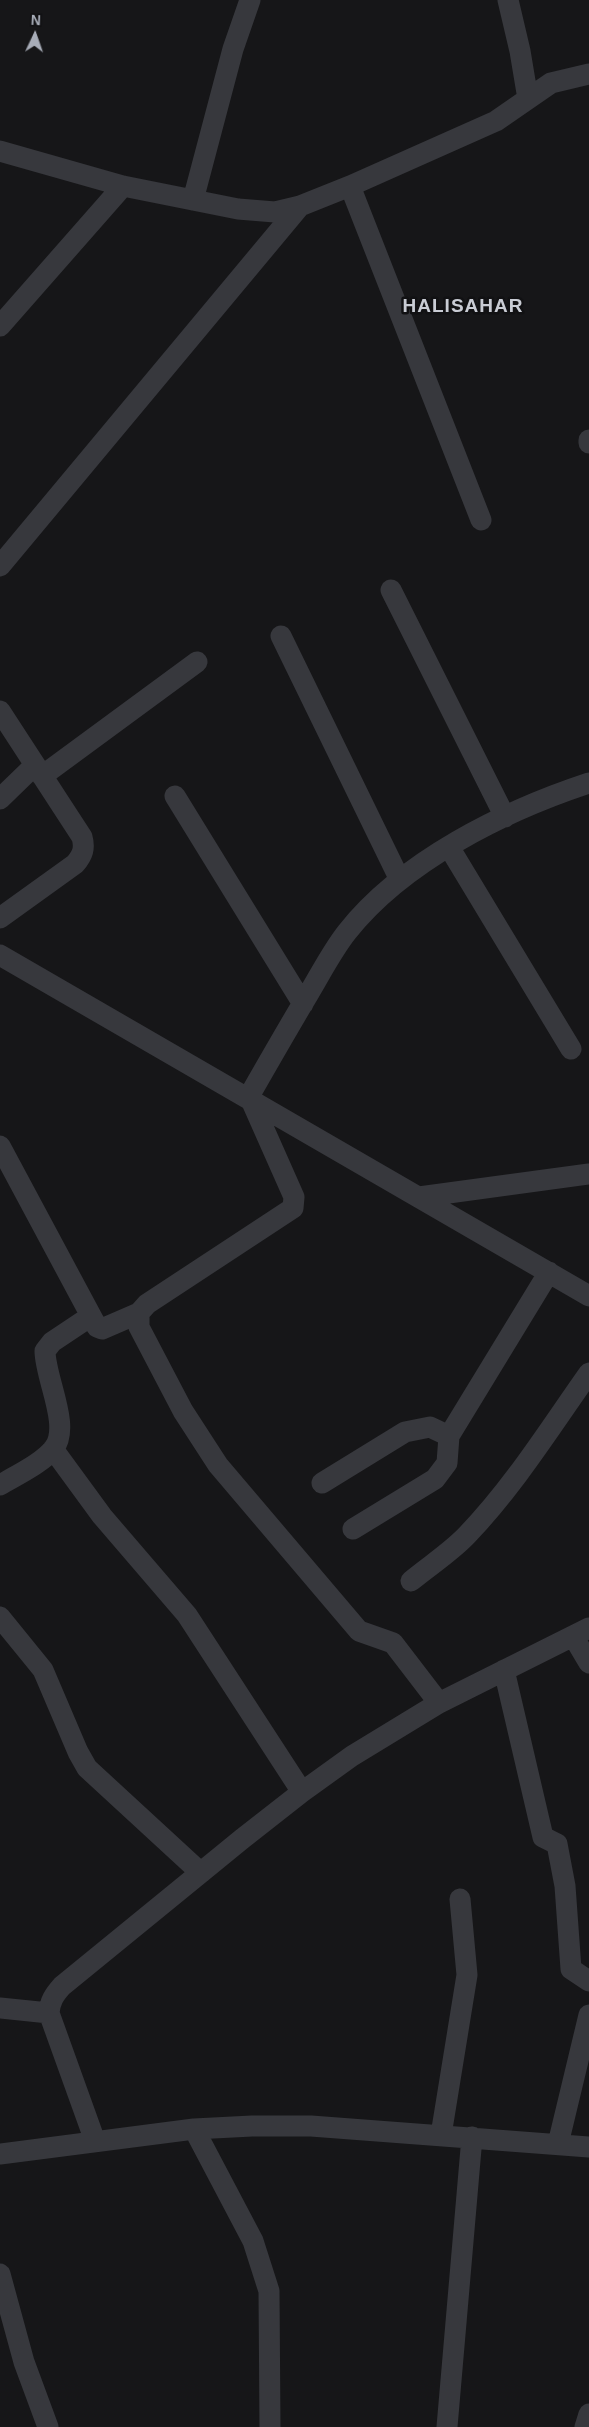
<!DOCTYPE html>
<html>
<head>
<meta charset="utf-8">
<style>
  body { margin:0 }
  #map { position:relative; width:589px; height:2427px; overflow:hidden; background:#161618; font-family:Arial,sans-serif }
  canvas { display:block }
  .north { position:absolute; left:10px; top:10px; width:50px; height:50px; -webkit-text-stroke:4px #111113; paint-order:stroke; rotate:3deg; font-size:14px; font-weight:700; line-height:20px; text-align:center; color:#a8adb8 }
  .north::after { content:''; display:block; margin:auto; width:18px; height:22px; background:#a8adb8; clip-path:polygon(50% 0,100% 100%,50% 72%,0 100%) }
</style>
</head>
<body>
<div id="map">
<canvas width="589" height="2427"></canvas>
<div class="north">N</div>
</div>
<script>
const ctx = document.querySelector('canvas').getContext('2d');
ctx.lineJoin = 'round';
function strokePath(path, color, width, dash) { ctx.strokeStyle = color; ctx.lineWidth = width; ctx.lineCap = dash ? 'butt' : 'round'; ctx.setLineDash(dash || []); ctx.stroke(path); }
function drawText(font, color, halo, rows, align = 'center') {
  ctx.font = font + ' Arial,sans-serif'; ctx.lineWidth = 5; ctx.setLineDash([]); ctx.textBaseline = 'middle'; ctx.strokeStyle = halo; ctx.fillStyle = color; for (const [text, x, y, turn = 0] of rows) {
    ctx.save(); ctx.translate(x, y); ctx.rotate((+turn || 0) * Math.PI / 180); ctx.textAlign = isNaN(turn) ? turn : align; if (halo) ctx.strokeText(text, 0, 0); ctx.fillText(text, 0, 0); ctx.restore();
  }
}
const minor = new Path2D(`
  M 508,0 L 520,51 L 528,99
  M 0,151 L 123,186 L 238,209 L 275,212 L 300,206 L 350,186 L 496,121 L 551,83 L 589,74
  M 350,186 L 481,520
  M 193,200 L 233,49 L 250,0
  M 0,326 L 123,186
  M 589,440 L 589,443
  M 0,566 L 300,206
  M 391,590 L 505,817
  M 281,636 L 400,880
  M 0,711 L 82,837 C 85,848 83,855 75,864 L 0,918
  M 42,776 L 197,662
  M 175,796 L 303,1004
  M 0,799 L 35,765
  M 449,847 L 571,1049
  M 0,955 L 589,1296
  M 248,1098 C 268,1063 288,1028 309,993 C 321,973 332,951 347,932 C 403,861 504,811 589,783
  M 251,1100 L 294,1197 L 293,1208 L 147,1304 L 139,1313 L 139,1327 L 183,1411 L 218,1465 L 359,1631 L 393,1643 L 439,1703
  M 0,1146 L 97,1327 L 102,1329 L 139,1313
  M 419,1197 L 589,1174
  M 53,1449 L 102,1516 L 187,1615 L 302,1792
  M 322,1483 L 405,1432 L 430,1427 L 449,1436
  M 0,1485 C 15,1476 43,1463 54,1448 C 71,1426 45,1378 45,1351 L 52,1342 L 91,1316
  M 353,1529 L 435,1479 L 447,1463 L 449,1436 L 549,1272
  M 411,1581 C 429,1566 451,1552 467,1535 C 514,1486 550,1428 589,1373
  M 0,1617 L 43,1670 L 78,1752 L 87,1768 L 201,1873
  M 573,1636 L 589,1663
  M 504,1670 L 543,1837 L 557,1844 L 565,1886 L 571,1969 L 589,1981
  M 0,2008 L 49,2013
  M 194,2129 L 253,2241 L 269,2291 L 270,2427
  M 441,2135 L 467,1975 L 460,1899
  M 95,2141 L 49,2013 C 50,2001 54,1995 62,1986 L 242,1839 L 302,1792 L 352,1756 L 439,1703 L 589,1628
  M 558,2144 L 589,2015
  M 0,2154 L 194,2129 L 252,2126 L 311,2126 L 589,2147
  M 0,2274 L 24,2362 L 48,2427
  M 447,2427 L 472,2137
  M 585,2427 L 589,2414`);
const districtNames = [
  ["HALISAHAR",463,307]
];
strokePath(minor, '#37383d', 21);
ctx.letterSpacing = '1px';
drawText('bold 19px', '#c9ccd4', '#111113', districtNames);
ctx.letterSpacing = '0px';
</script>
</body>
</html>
